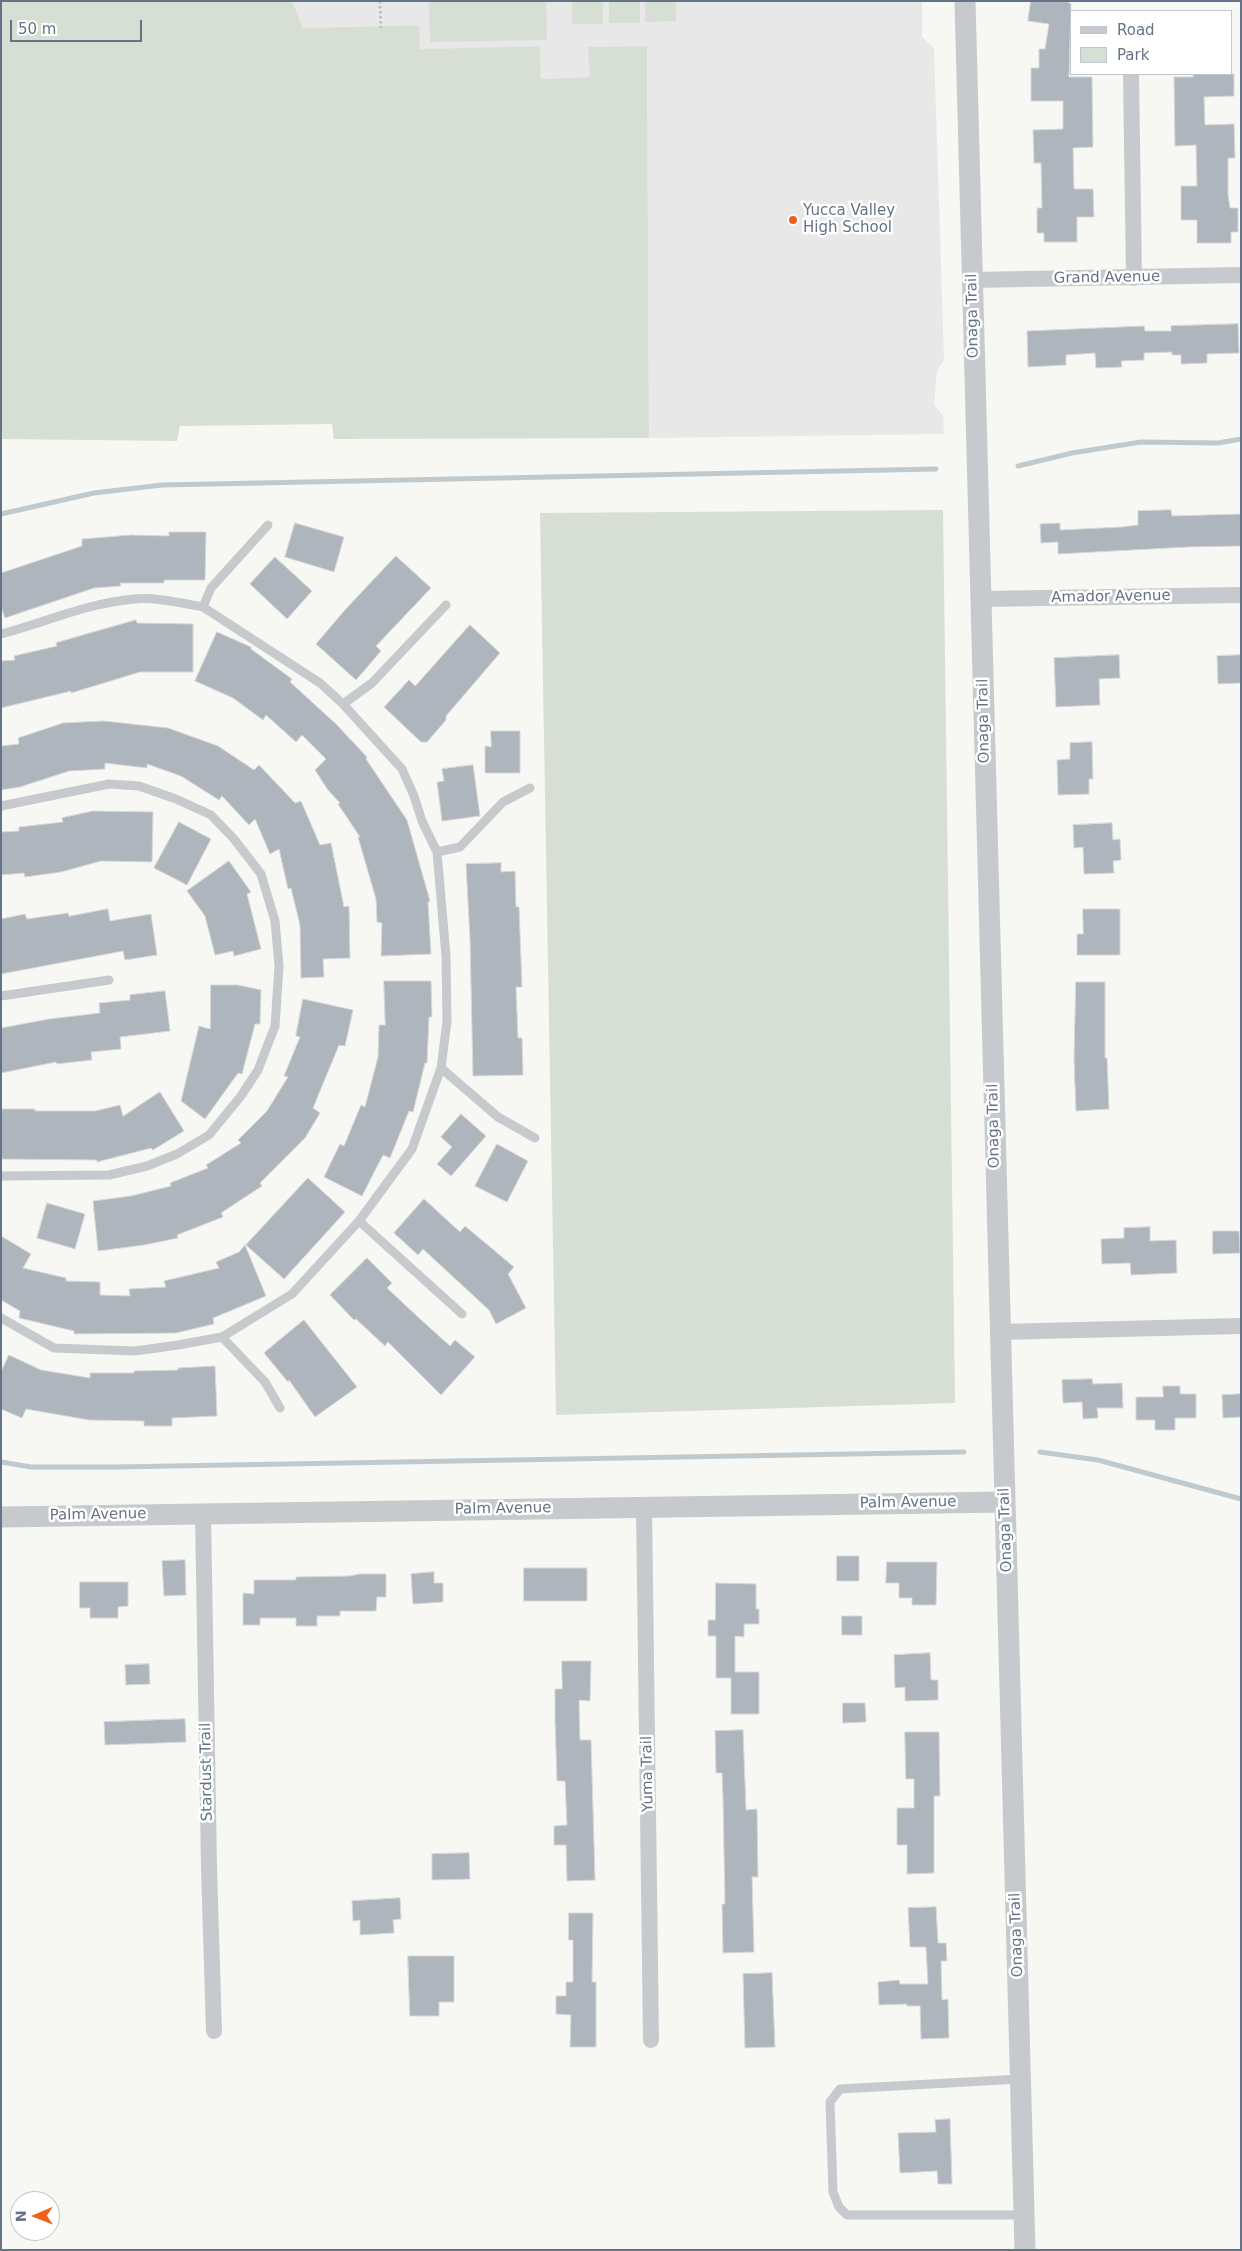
<!DOCTYPE html>
<html>
<head>
<meta charset="utf-8">
<style>
  body { margin:0 }
  #map { position:relative; width:1242px; height:2251px; overflow:hidden; background:#f7f7f3; font-family:"DejaVu Sans",sans-serif }
  canvas { display:block }
  .frame { position:absolute; inset:0; border:2px solid #647486; pointer-events:none }
  .legend { position:absolute; left:1070px; top:10px; width:162px; height:65px; box-sizing:border-box; background:#fff; border:1px solid #c1c7cf; margin:0; padding:6px 9px; list-style:none; font-size:15px; color:#647486 }
  .legend li { display:flex; align-items:center; gap:10px; height:25px }
  .legend b { width:25px; border:1px solid #c1c7cf }
  .north { position:absolute; left:10px; top:2191px; width:50px; height:50px; box-sizing:border-box; background:#fff; border:1px solid #c1c7cf; border-radius:50%; rotate:269deg; font-size:14px; font-weight:700; line-height:20px; text-align:center; color:#647486 }
  .north::after { content:''; display:block; margin:auto; width:18px; height:22px; background:#ee601c; clip-path:polygon(50% 0,100% 100%,50% 72%,0 100%) }
  .scale { position:absolute; left:10px; top:20px; width:132px; height:22px; box-sizing:border-box; border:2px solid #647486; border-top:0; padding-left:6px; font-size:15px; line-height:18px; white-space:nowrap; color:#647486; -webkit-text-stroke:4px #fff; paint-order:stroke }
</style>
</head>
<body>
<div id="map">
<canvas width="1242" height="2251"></canvas>
<div class="frame"></div>
<ul class="legend">
<li><b style="height:6px;background:#c6cacd"></b>Road</li>
<li><b style="height:14px;background:#d7dfd4"></b>Park</li>
</ul>
<div class="north">N</div>
<div class="scale">50 m</div>
</div>
<script>
const ctx = document.querySelector('canvas').getContext('2d');
ctx.lineJoin = 'round';
function paint(path, color) { ctx.fillStyle = color; ctx.fill(path, 'evenodd'); }
function strokePath(path, color, width, dash) { ctx.strokeStyle = color; ctx.lineWidth = width; ctx.lineCap = dash ? 'butt' : 'round'; ctx.setLineDash(dash || []); ctx.stroke(path); }
function drawText(font, color, halo, rows, align = 'center') {
  ctx.font = font + ' "DejaVu Sans",sans-serif'; ctx.lineWidth = 5; ctx.setLineDash([]); ctx.textBaseline = 'middle'; ctx.strokeStyle = halo; ctx.fillStyle = color; for (const [text, x, y, turn = 0] of rows) {
    ctx.save(); ctx.translate(x, y); ctx.rotate((+turn || 0) * Math.PI / 180); ctx.textAlign = isNaN(turn) ? turn : align; if (halo) ctx.strokeText(text, 0, 0); ctx.fillText(text, 0, 0); ctx.restore();
  }
}
const built = new Path2D(`
  M 292,1 L 922,1 L 922,37 L 934,48 L 944,360 L 937,371 L 934,405 L 943,415 L 944,434 L 649,438 L 647,46 L 589,47 L 590,77 L 541,79 L 540,46 L 420,49 L 418,25 L 303,28 Z`);
const green = new Path2D(`
  M 1,1 L 292,1 L 303,28 L 419,25 L 420,49 L 540,46 L 541,79 L 590,77 L 588,47 L 647,46 L 649,438 L 334,439 L 332,424 L 180,426 L 177,441 L 1,439 Z
  M 429,1 L 546,1 L 547,40 L 430,42 Z
  M 572,1 L 603,1 L 603,24 L 572,24 Z
  M 609,1 L 640,1 L 640,23 L 609,23 Z
  M 645,1 L 676,1 L 676,21 L 645,22 Z
  M 943,510 L 955,1403 L 556,1415 L 540,513 Z`);
const stream = new Path2D(`
  M 1018,466 L 1072,453 L 1141,442 L 1218,443 L 1241,439
  M 1,514 L 94,493 L 162,485 L 936,469
  M 1040,1452 L 1098,1460 L 1241,1499
  M 1,1462 L 31,1467 L 116,1467 L 964,1452`);
const building = new Path2D(`
  M 1031,1 L 1066,1 L 1071,4 L 1069,77 L 1092,77 L 1093,147 L 1073,148 L 1074,189 L 1093,189 L 1094,217 L 1077,217 L 1077,242 L 1044,242 L 1044,233 L 1037,233 L 1037,208 L 1042,208 L 1041,163 L 1034,163 L 1033,130 L 1063,129 L 1063,101 L 1031,101 L 1031,68 L 1039,68 L 1039,49 L 1045,49 L 1049,24 L 1028,21 Z
  M 1193,74 L 1234,74 L 1234,96 L 1204,97 L 1205,125 L 1234,124 L 1235,158 L 1228,158 L 1228,194 L 1230,208 L 1238,208 L 1238,232 L 1231,232 L 1231,243 L 1197,243 L 1197,220 L 1181,220 L 1181,186 L 1197,186 L 1196,145 L 1175,146 L 1174,77 L 1193,77 Z
  M 1238,324 L 1239,353 L 1207,354 L 1207,363 L 1181,364 L 1181,355 L 1172,355 L 1172,352 L 1144,353 L 1144,360 L 1121,361 L 1122,367 L 1096,368 L 1095,353 L 1066,355 L 1066,365 L 1028,367 L 1027,331 L 1144,326 L 1145,331 L 1171,331 L 1171,326 Z
  M 1171,510 L 1172,516 L 1241,514 L 1241,546 L 1188,547 L 1058,554 L 1058,542 L 1041,543 L 1040,524 L 1060,523 L 1060,530 L 1122,527 L 1138,525 L 1138,511 Z
  M 295,523 L 344,537 L 334,572 L 285,557 Z
  M 169,532 L 206,532 L 205,580 L 164,580 L 164,583 L 120,583 L 121,586 L 94,588 L 5,618 L 1,607 L 1,573 L 82,546 L 82,539 L 131,535 L 169,536 Z
  M 396,556 L 431,588 L 376,646 L 381,651 L 356,680 L 316,644 L 344,611 Z
  M 275,557 L 312,591 L 287,619 L 250,584 Z
  M 136,620 L 137,623 L 193,624 L 193,672 L 140,672 L 71,693 L 71,691 L 1,708 L 1,661 L 15,660 L 14,656 L 57,646 L 56,643 Z
  M 470,625 L 500,653 L 446,716 L 446,720 L 427,742 L 421,742 L 384,707 L 409,680 L 415,686 Z
  M 217,632 L 251,647 L 251,649 L 292,679 L 290,682 L 336,724 L 367,757 L 366,759 L 407,820 L 430,901 L 428,902 L 431,954 L 381,956 L 382,923 L 377,922 L 376,899 L 358,837 L 360,837 L 338,804 L 340,803 L 328,790 L 315,770 L 326,759 L 302,735 L 296,742 L 266,715 L 263,720 L 233,698 L 195,681 Z
  M 1119,655 L 1120,678 L 1099,679 L 1100,705 L 1056,707 L 1054,658 Z
  M 1241,655 L 1241,683 L 1218,684 L 1217,656 Z
  M 104,721 L 168,728 L 218,746 L 254,770 L 259,765 L 295,803 L 301,801 L 320,845 L 331,843 L 344,907 L 349,906 L 350,958 L 323,959 L 324,977 L 301,978 L 300,925 L 291,888 L 288,889 L 279,849 L 270,854 L 255,819 L 249,825 L 222,796 L 219,800 L 181,776 L 147,764 L 147,768 L 105,763 L 105,769 L 69,771 L 20,787 L 1,790 L 1,746 L 19,744 L 18,738 L 63,723 Z
  M 491,731 L 520,731 L 520,773 L 485,773 L 485,746 L 491,747 Z
  M 1092,742 L 1093,779 L 1089,779 L 1089,794 L 1058,795 L 1057,760 L 1070,759 L 1070,743 Z
  M 473,765 L 480,816 L 442,821 L 437,782 L 444,781 L 442,769 Z
  M 93,811 L 153,812 L 152,862 L 101,861 L 61,872 L 25,877 L 24,873 L 1,875 L 1,832 L 19,831 L 19,827 L 63,822 L 62,818 Z
  M 179,822 L 211,839 L 187,885 L 154,868 Z
  M 1112,823 L 1113,840 L 1120,839 L 1121,860 L 1113,861 L 1114,873 L 1084,874 L 1083,847 L 1074,848 L 1073,825 Z
  M 229,861 L 251,892 L 247,894 L 261,949 L 234,956 L 233,951 L 215,955 L 205,916 L 187,891 Z
  M 501,863 L 501,872 L 515,871 L 516,907 L 519,907 L 522,987 L 516,987 L 518,1038 L 522,1038 L 523,1075 L 473,1076 L 470,939 L 466,864 Z
  M 108,909 L 110,921 L 151,914 L 157,955 L 125,960 L 123,951 L 1,974 L 1,919 L 25,914 L 27,919 L 68,913 L 69,916 Z
  M 1083,909 L 1120,909 L 1120,955 L 1077,955 L 1077,934 L 1083,934 Z
  M 384,981 L 431,981 L 432,1017 L 429,1017 L 427,1063 L 425,1063 L 413,1112 L 409,1111 L 390,1158 L 383,1155 L 362,1196 L 324,1177 L 340,1144 L 344,1146 L 361,1105 L 365,1107 L 378,1057 L 379,1025 L 385,1025 Z
  M 1076,982 L 1105,982 L 1105,1058 L 1107,1058 L 1109,1109 L 1076,1111 L 1074,1059 Z
  M 211,985 L 238,985 L 261,990 L 260,1024 L 255,1024 L 242,1074 L 238,1073 L 205,1119 L 181,1101 L 199,1026 L 210,1029 Z
  M 165,991 L 170,1031 L 120,1037 L 121,1049 L 91,1052 L 92,1060 L 57,1064 L 56,1062 L 1,1073 L 1,1028 L 49,1019 L 100,1013 L 99,1003 L 130,1000 L 130,995 Z
  M 303,999 L 353,1010 L 345,1046 L 339,1045 L 313,1108 L 320,1113 L 305,1138 L 260,1183 L 262,1186 L 221,1213 L 223,1217 L 177,1235 L 178,1238 L 144,1245 L 98,1251 L 93,1201 L 131,1196 L 171,1186 L 170,1183 L 208,1168 L 206,1165 L 241,1143 L 238,1140 L 267,1111 L 288,1077 L 284,1076 L 300,1037 L 296,1036 Z
  M 160,1092 L 184,1131 L 153,1150 L 151,1148 L 97,1162 L 97,1160 L 1,1159 L 1,1109 L 35,1109 L 35,1111 L 95,1111 L 120,1105 L 123,1116 Z
  M 461,1114 L 486,1136 L 451,1176 L 437,1164 L 452,1147 L 441,1137 Z
  M 497,1144 L 528,1161 L 507,1202 L 475,1186 Z
  M 308,1178 L 345,1212 L 284,1279 L 246,1245 Z
  M 424,1199 L 460,1232 L 465,1226 L 514,1267 L 508,1274 L 526,1308 L 496,1324 L 489,1310 L 423,1249 L 418,1255 L 394,1233 Z
  M 47,1203 L 85,1214 L 75,1249 L 37,1238 Z
  M 1150,1227 L 1150,1241 L 1176,1240 L 1177,1273 L 1131,1275 L 1130,1263 L 1102,1264 L 1101,1239 L 1124,1238 L 1124,1228 Z
  M 1213,1231 L 1239,1231 L 1240,1253 L 1213,1254 Z
  M 1,1236 L 31,1254 L 23,1268 L 66,1278 L 66,1281 L 100,1282 L 100,1295 L 130,1296 L 129,1289 L 166,1287 L 164,1281 L 219,1268 L 216,1262 L 239,1252 L 245,1245 L 266,1296 L 213,1318 L 214,1324 L 176,1333 L 74,1334 L 74,1331 L 19,1318 L 20,1311 L 1,1300 Z
  M 367,1258 L 392,1283 L 387,1288 L 419,1318 L 450,1346 L 455,1340 L 475,1357 L 441,1395 L 388,1342 L 385,1346 L 356,1319 L 354,1320 L 330,1295 Z
  M 304,1320 L 357,1387 L 315,1417 L 289,1380 L 288,1382 L 264,1353 Z
  M 9,1355 L 41,1370 L 90,1378 L 90,1373 L 134,1373 L 134,1371 L 178,1370 L 178,1368 L 215,1366 L 217,1416 L 172,1418 L 172,1426 L 144,1426 L 144,1421 L 89,1420 L 26,1409 L 22,1418 L 1,1409 L 1,1372 Z
  M 1092,1379 L 1093,1384 L 1122,1383 L 1123,1408 L 1097,1408 L 1098,1418 L 1083,1419 L 1082,1402 L 1063,1403 L 1062,1380 Z
  M 1163,1386 L 1180,1386 L 1180,1394 L 1196,1394 L 1196,1418 L 1175,1418 L 1175,1430 L 1155,1430 L 1155,1420 L 1136,1420 L 1136,1397 L 1163,1397 Z
  M 1241,1394 L 1241,1417 L 1223,1418 L 1222,1395 Z
  M 837,1556 L 859,1556 L 859,1581 L 837,1581 Z
  M 185,1560 L 186,1595 L 164,1596 L 162,1561 Z
  M 887,1562 L 937,1562 L 936,1605 L 912,1605 L 912,1598 L 899,1598 L 899,1583 L 886,1583 Z
  M 524,1568 L 587,1568 L 587,1601 L 524,1601 Z
  M 434,1572 L 434,1583 L 443,1583 L 443,1602 L 413,1604 L 411,1574 Z
  M 360,1574 L 386,1574 L 386,1597 L 377,1597 L 376,1611 L 340,1611 L 340,1616 L 317,1616 L 317,1626 L 296,1626 L 296,1618 L 260,1618 L 260,1625 L 243,1625 L 243,1593 L 254,1594 L 254,1580 L 296,1580 L 296,1577 L 349,1576 Z
  M 80,1582 L 128,1582 L 128,1606 L 118,1607 L 118,1618 L 90,1618 L 90,1608 L 80,1608 Z
  M 716,1583 L 756,1584 L 756,1609 L 759,1609 L 759,1624 L 744,1624 L 744,1637 L 735,1636 L 735,1672 L 759,1672 L 759,1714 L 731,1714 L 731,1678 L 716,1678 L 716,1636 L 708,1636 L 708,1620 L 715,1620 Z
  M 842,1616 L 862,1616 L 862,1635 L 842,1635 Z
  M 930,1653 L 931,1680 L 938,1680 L 938,1700 L 905,1701 L 905,1687 L 895,1688 L 894,1655 Z
  M 562,1661 L 591,1661 L 590,1701 L 579,1700 L 580,1740 L 591,1740 L 595,1880 L 567,1881 L 566,1845 L 554,1845 L 554,1826 L 567,1825 L 565,1781 L 557,1781 L 555,1721 L 555,1689 L 562,1689 Z
  M 149,1664 L 150,1684 L 126,1685 L 125,1665 Z
  M 843,1703 L 865,1703 L 866,1722 L 843,1723 Z
  M 185,1719 L 186,1742 L 105,1745 L 104,1722 Z
  M 743,1730 L 746,1810 L 757,1809 L 758,1877 L 752,1877 L 754,1952 L 723,1953 L 722,1904 L 725,1904 L 723,1799 L 722,1773 L 716,1773 L 715,1731 Z
  M 905,1732 L 939,1732 L 940,1796 L 934,1796 L 934,1873 L 907,1874 L 907,1845 L 897,1845 L 897,1808 L 914,1808 L 914,1779 L 906,1779 Z
  M 469,1853 L 470,1879 L 432,1880 L 432,1854 Z
  M 400,1898 L 401,1919 L 393,1920 L 394,1933 L 360,1935 L 360,1920 L 353,1921 L 352,1901 Z
  M 936,1907 L 938,1943 L 946,1943 L 947,1961 L 941,1961 L 942,2000 L 948,1999 L 949,2038 L 921,2039 L 920,2006 L 907,2006 L 907,2004 L 879,2005 L 878,1982 L 899,1980 L 900,1984 L 928,1984 L 926,1947 L 910,1947 L 908,1908 Z
  M 569,1913 L 593,1913 L 592,1982 L 596,1982 L 596,2047 L 570,2047 L 571,2015 L 556,2014 L 556,1996 L 566,1996 L 566,1982 L 573,1982 L 573,1940 L 569,1940 Z
  M 408,1956 L 454,1956 L 454,2002 L 439,2002 L 439,2016 L 410,2016 Z
  M 772,1973 L 775,2047 L 745,2048 L 743,1974 Z
  M 950,2119 L 952,2184 L 938,2184 L 937,2171 L 900,2173 L 898,2133 L 936,2132 L 935,2120 Z`);
const path = new Path2D(`
  M 380,1 L 381,28`);
const service = new Path2D(`
  M 1,634 C 46,622 88,603 134,599 C 156,597 181,603 203,607 L 211,588 L 268,525
  M 343,704 L 372,683 L 446,605
  M 1,806 L 109,784 L 139,786 L 176,799 L 211,815 L 234,839 L 261,874 L 275,921 L 279,966 L 275,1026 L 258,1070 L 241,1096 L 209,1135 L 177,1154 L 147,1166 L 109,1175 L 1,1176
  M 437,852 L 460,847 L 503,802 L 530,788
  M 1,996 L 109,980
  M 441,1068 L 498,1117 L 535,1138
  M 359,1221 L 462,1314
  M 1,1318 L 54,1348 L 135,1351 L 178,1345 L 222,1337 L 292,1294 L 359,1221 L 412,1149 L 441,1068 L 447,1021 L 446,956 L 437,852 L 422,821 L 414,796 L 402,769 L 343,704 L 320,683 L 203,607
  M 222,1337 L 265,1382 L 280,1408
  M 1021,2079 L 840,2089 L 830,2102 L 833,2192 L 839,2207 L 847,2215 L 1024,2215`);
const minor = new Path2D(`
  M 1131,74 L 1134,278
  M 972,280 L 1241,275
  M 981,599 L 1241,595
  M 999,1332 L 1241,1326
  M 644,1507 L 651,2040
  M 203,1513 L 209,1868 L 214,2031`);
const tertiary = new Path2D(`
  M 965,1 L 1025,2250
  M 1,1517 L 1005,1502`);
const markers = [
  [793,220,5,"#ee601c"]
];
const poiNames = [
  ["Yucca Valley",803,211],
  ["High School",803,228]
];
const streetNames = [
  ["Grand Avenue",1107,278,-1],
  ["Onaga Trail",973,316,-91],
  ["Amador Avenue",1111,597,-1],
  ["Onaga Trail",984,721,-91],
  ["Onaga Trail",994,1126,-91],
  ["Palm Avenue",908,1503,-1],
  ["Palm Avenue",503,1509,-1],
  ["Palm Avenue",98,1515,-1],
  ["Onaga Trail",1006,1530,-92],
  ["Stardust Trail",207,1772,-91],
  ["Yuma Trail",648,1774,-91],
  ["Onaga Trail",1017,1935,-92]
];
paint(built, '#e7e8e7');
paint(green, '#d7dfd4');
strokePath(stream, '#bfcacf', 5);
paint(building, '#aeb5bc');
strokePath(building, '#d8d8d6', 1);
strokePath(path, '#c0c1c4', 3, [2.5, 2.5]);
strokePath(service, '#c6cacd', 9);
strokePath(minor, '#c6cacd', 16);
strokePath(tertiary, '#c6cacd', 21);
for (const [x, y, r, color] of markers) { const dot = new Path2D(); dot.arc(x, y, r, 0, 2 * Math.PI); ctx.fillStyle = color; ctx.fill(dot); strokePath(dot, '#fff', 2); }
drawText('15px', '#647486', '#fff', poiNames, 'left');
drawText('15px', '#647486', '#fff', streetNames);
</script>
</body>
</html>
